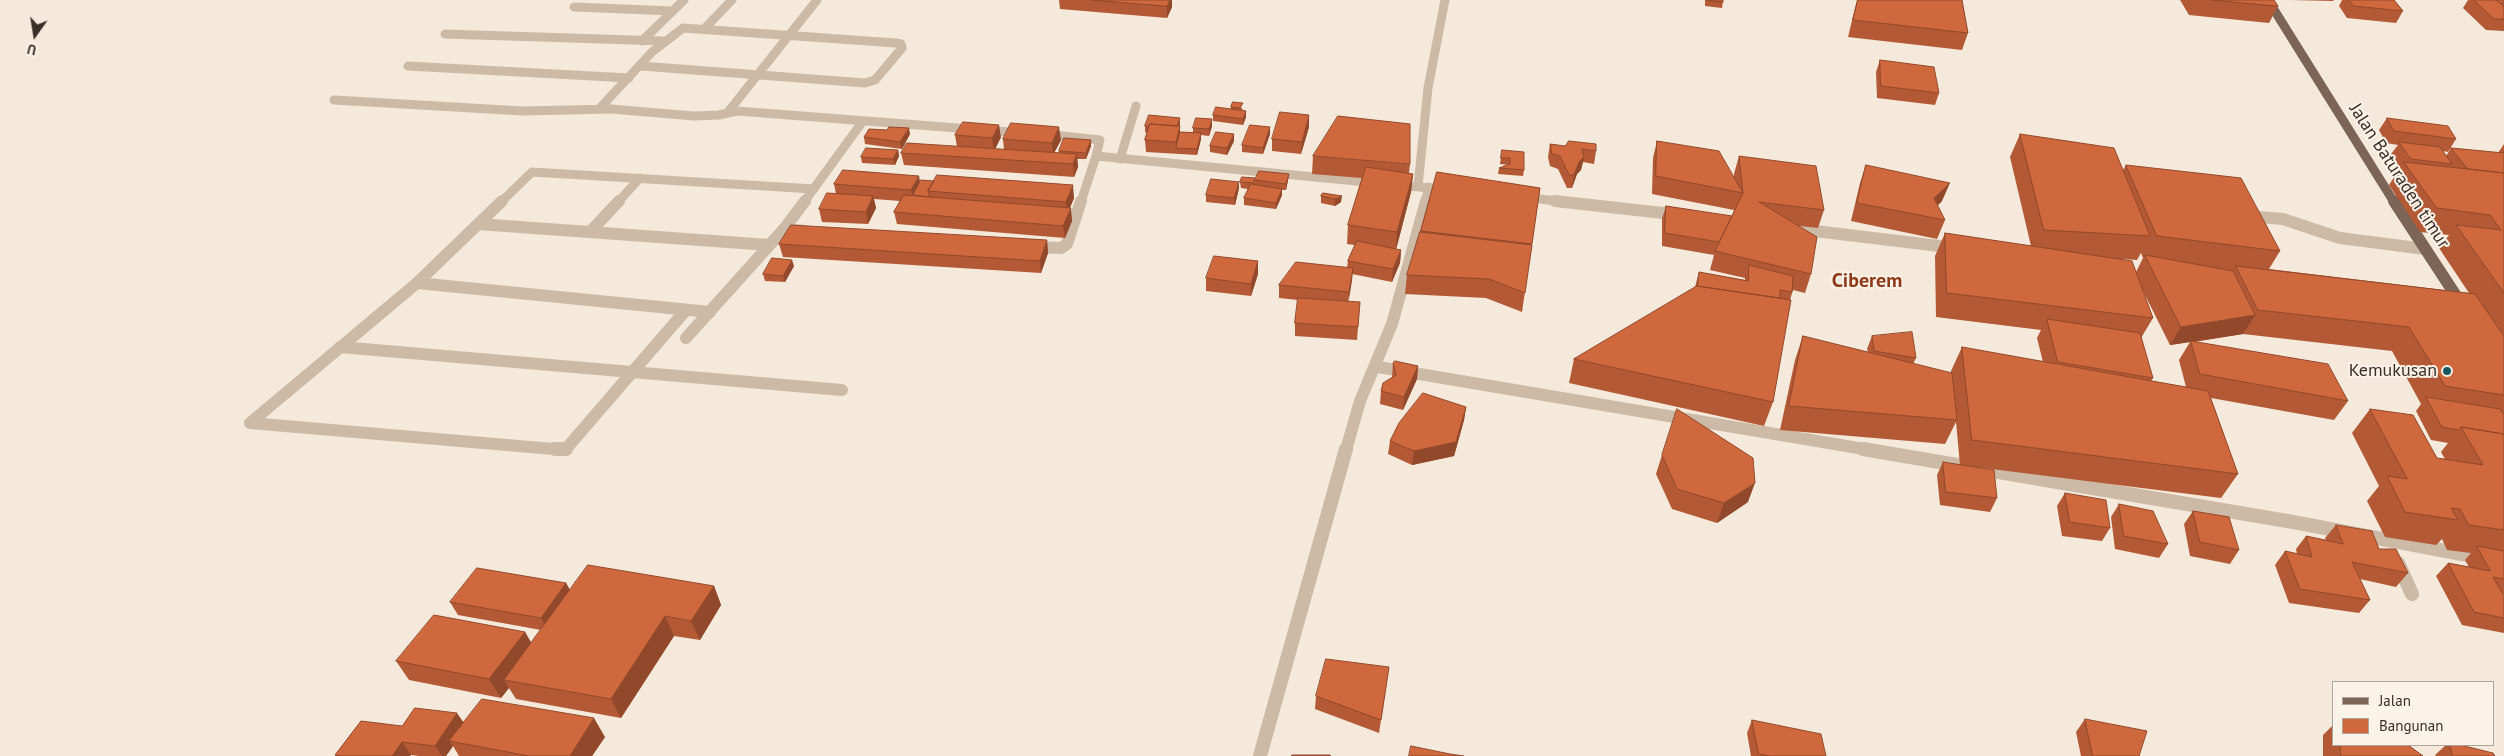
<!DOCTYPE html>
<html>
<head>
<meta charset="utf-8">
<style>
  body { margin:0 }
  #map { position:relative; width:2504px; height:756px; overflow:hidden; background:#f4e9db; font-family:"PT Sans",sans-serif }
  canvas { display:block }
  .legend { position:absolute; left:2332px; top:681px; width:162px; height:65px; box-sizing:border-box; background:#fbf3e8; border:1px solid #ada49b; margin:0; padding:6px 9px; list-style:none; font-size:15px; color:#392e28 }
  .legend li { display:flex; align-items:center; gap:10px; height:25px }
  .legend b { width:25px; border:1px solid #ada49b }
  .north { position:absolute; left:10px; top:10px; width:50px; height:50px; -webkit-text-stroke:4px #fbf3e8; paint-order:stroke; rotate:193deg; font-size:14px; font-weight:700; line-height:20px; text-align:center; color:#392e28 }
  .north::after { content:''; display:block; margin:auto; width:18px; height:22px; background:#392e28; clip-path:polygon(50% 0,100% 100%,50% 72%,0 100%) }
</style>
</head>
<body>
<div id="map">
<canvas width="2504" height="756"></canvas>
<ul class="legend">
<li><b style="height:6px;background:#7c6557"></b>Jalan</li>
<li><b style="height:14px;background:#d0683e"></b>Bangunan</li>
</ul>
<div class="north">U</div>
</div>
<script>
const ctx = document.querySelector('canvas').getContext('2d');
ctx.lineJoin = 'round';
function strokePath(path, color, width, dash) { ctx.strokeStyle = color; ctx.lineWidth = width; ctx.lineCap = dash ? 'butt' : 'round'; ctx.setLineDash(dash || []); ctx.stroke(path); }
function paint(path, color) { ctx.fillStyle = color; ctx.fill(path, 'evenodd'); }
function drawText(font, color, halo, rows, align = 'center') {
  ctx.font = font + ' "PT Sans",sans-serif'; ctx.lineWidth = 4; ctx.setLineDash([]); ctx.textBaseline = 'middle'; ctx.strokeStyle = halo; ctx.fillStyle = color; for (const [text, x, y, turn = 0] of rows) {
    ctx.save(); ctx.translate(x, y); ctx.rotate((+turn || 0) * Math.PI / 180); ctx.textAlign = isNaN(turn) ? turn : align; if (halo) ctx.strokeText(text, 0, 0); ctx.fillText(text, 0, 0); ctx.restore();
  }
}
const minorFar2 = new Path2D(`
  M 574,7 L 673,11
  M 706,27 L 732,0
  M 445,34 L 664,41
  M 642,41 L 684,0
  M 408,66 L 629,78
  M 334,100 L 523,111 L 611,109 L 694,116 L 719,115 L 737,111 L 1022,133
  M 599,109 L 652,52 L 683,28 L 896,43 L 901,44 L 902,48 L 875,80 L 865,83 L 641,66
  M 728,112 L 817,0
  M 1045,134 L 1100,140 L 1096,156
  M 1120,159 L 1136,106
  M 1418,186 L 1428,88 L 1445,0
  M 1522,197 L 1566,202
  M 501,202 L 532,172 L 814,189
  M 618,202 L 640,178
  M 804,202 L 863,121
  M 1081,202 L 1096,156 L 1450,190
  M 1425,202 L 1429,187`);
const minorFar1 = new Path2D(`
  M 1555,201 L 1681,215
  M 2246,216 L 2283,219 L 2340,238 L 2425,249
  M 478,224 L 769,245
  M 1790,228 L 1956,248
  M 784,229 L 804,231
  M 590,232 L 619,201
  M 1031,247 L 1061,248 L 1067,244 L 1081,201
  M 417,283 L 710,312
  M 686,338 L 784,229 L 805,201
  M 340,347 L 842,390
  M 1378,367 L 1870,450
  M 250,423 L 417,283 L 502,201
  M 250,423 L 565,450 L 686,310
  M 1346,450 L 1360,401 L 1392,324 L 1426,201`);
const minor = new Path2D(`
  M 555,449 L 566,449
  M 1863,449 L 2293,522 L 2504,562
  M 2398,563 L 2412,594
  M 1260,756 L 1346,449`);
const primaryFar1 = new Path2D(`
  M 2268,0 L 2394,202`);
const primary = new Path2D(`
  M 2394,201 L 2462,305`);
const wall = new Path2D(`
  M 1059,0 L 1172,0 L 1172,7 L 1167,18 L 1060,9 Z
  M 1705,0 L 1723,0 L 1722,8 L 1705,6 Z
  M 1857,0 L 1962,0 L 1968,33 L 1962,50 L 1848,37 Z
  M 2180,0 L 2274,0 L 2278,6 L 2269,23 L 2189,15 Z
  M 2291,0 L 2334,0 L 2333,1 Z
  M 2342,0 L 2394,0 L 2403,11 L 2396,23 L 2347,18 L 2339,6 Z
  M 2468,0 L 2504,0 L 2504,31 L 2486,30 L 2463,8 Z
  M 1880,60 L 1939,93 L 1935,105 L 1877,98 L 1876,72 Z
  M 1233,102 L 1243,109 L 1242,110 L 1246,111 L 1246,117 L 1243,125 L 1213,121 L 1213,115 L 1231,109 L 1231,107 Z
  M 2387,118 L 2456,139 L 2448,152 L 2443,151 L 2446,156 L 2451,148 L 2498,153 L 2504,144 L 2504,594 L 2503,594 L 2504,596 L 2504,633 L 2462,625 L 2436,576 L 2448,563 L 2469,567 L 2465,560 L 2471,553 L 2447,550 L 2442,539 L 2436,545 L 2385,537 L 2367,501 L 2379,486 L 2352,433 L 2370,409 L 2437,458 L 2445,459 L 2441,452 L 2448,443 L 2431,440 L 2416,411 L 2421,404 L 2392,351 L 2243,334 L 2194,342 L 2348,401 L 2334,420 L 2211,398 L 2238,474 L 2221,498 L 1960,465 L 1956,422 L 1945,444 L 1780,430 L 1795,360 L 1803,336 L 1868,352 L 1867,349 L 1872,336 L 1916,358 L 1913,364 L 1951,373 L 1951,371 L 1962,347 L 2043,362 L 2037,338 L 2041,330 L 1936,317 L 1935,256 L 1945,233 L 2031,246 L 2010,157 L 2020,134 L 2123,170 L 2126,165 L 2280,251 L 2269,269 L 2469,293 L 2439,248 L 2449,235 L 2420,232 L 2389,185 L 2400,168 L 2391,154 L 2398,145 L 2386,143 L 2379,130 ZM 2141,253 L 2143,258 L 2136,272 L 2120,259 L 2137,260 ZM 2142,289 L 2170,345 L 2190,342 L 2179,360 L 2186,387 L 2151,381 L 2153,378 L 2141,338 L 2153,318 Z
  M 1180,124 L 1179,126 L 1180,132 L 1193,133 L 1193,128 L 1212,126 L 1209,136 L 1201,135 L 1201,139 L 1197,155 L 1146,152 L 1145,140 L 1147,133 L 1145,132 L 1145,126 Z
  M 1309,127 L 1301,154 L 1272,151 L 1272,139 Z
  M 910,134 L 902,149 L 865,144 L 864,137 Z
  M 1270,134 L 1263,154 L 1242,152 L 1242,145 Z
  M 955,135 L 1001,137 L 995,149 L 1004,150 L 1003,139 L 1061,140 L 1054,153 L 1059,153 L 1059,151 L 1091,140 L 1091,146 L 1086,159 L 1077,159 L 1078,167 L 1074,177 L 904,165 L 901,153 L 957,147 Z
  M 1234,141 L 1227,155 L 1210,152 L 1210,146 Z
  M 1657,141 L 1734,177 L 1734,174 L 1739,156 L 1824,210 L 1818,228 L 1800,226 L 1811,274 L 1805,293 L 1793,290 L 1790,300 L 1773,402 L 1764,426 L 1569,383 L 1574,359 L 1695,287 L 1699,272 L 1745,280 L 1745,278 L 1710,270 L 1714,255 L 1662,246 L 1662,219 L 1666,206 L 1732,216 L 1734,210 L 1652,194 L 1653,158 Z
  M 1550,144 L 1596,151 L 1594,164 L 1583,162 L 1581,170 L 1577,174 L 1572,188 L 1567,188 L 1558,169 L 1550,166 L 1548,157 Z
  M 898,150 L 899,156 L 895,165 L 862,163 L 861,157 Z
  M 1502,150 L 1524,170 L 1523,176 L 1498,174 L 1499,168 L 1509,165 L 1500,164 Z
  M 1313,156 L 1410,164 L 1409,173 L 1413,174 L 1411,192 L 1396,249 L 1401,250 L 1400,263 L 1392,282 L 1352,274 L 1348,302 L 1360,302 L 1357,340 L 1295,336 L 1295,323 L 1298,300 L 1279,298 L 1279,285 L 1347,268 L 1348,261 L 1355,245 L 1347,244 L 1348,225 L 1362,178 L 1312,174 Z
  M 1866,165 L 1942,201 L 1937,206 L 1945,220 L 1937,239 L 1851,221 L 1860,183 Z
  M 1437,172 L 1540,188 L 1522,312 L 1486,298 L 1405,294 L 1407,275 L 1420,232 Z
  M 1289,174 L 1288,180 L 1286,190 L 1282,190 L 1282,195 L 1276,209 L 1244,205 L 1244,198 L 1248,189 L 1241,188 L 1240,182 L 1255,178 L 1255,185 L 1255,180 Z
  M 920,182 L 1074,198 L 1070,208 L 1072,221 L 1065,238 L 897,224 L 894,212 L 900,201 L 874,199 L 876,208 L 868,224 L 822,222 L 819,209 L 836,194 L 834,184 Z
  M 1239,188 L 1235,205 L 1206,202 L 1206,195 Z
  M 1323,193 L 1341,202 L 1335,206 L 1321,203 L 1321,196 Z
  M 1047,240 L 1048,253 L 1041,273 L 783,257 L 779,244 Z
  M 1258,261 L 1258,274 L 1251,296 L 1206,291 L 1206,278 Z
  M 794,266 L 785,282 L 765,281 L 763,274 Z
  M 1393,363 L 1418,366 L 1417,379 L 1403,410 L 1380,404 L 1381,391 L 1392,378 Z
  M 1466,407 L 1464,420 L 1454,456 L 1412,465 L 1388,454 L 1390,441 Z
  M 1662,455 L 1748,502 L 1717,523 L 1672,509 L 1656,474 Z
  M 1943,462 L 1997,498 L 1990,512 L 1940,505 L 1937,475 Z
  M 2065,493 L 2110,528 L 2102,541 L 2062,536 L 2057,506 Z
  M 2119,504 L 2168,544 L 2159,558 L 2115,549 L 2111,517 Z
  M 2193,511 L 2239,550 L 2230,564 L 2190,556 L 2184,524 Z
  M 2336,525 L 2379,549 L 2408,573 L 2396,587 L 2360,579 L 2370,600 L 2359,613 L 2289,603 L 2275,565 L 2285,551 L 2297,554 L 2296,549 L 2306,536 L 2326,540 L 2325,538 Z
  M 566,583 L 570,590 L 714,586 L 721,605 L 700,640 L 674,636 L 621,718 L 516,699 L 509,688 L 501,698 L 409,680 L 396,661 L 525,632 L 531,643 L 541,630 L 458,615 L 450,602 Z
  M 1389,667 L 1379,733 L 1315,709 L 1316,696 Z
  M 2085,719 L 2139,756 L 2081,756 L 2076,732 Z
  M 1752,720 L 1826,756 L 1751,756 L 1747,733 Z
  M 464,722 L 605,737 L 592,756 L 459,756 L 453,746 L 446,756 L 419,756 L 411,755 L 410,756 L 336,756 L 335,755 L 402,726 Z
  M 2333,725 L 2333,745 L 2408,745 L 2423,756 L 2323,756 L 2323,735 Z
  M 2446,745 L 2460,745 L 2495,756 L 2436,756 L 2435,755 Z`);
const shadedWall = new Path2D(`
  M 1170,0 L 1172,0 L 1172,7 L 1167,18 L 1167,6 Z
  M 1246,111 L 1246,117 L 1243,125 L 1243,119 Z
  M 1309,115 L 1309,127 L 1301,154 L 1302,142 Z
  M 1180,118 L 1180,124 L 1176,135 L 1176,129 Z
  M 1212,119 L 1212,126 L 1209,136 L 1209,129 Z
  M 999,125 L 1001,137 L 994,151 L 992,138 Z
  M 1180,126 L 1180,138 L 1176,148 L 1176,142 Z
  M 1059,127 L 1061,140 L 1053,155 L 1052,143 Z
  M 1270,127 L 1270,134 L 1263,154 L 1263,148 Z
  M 909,128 L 910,134 L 902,149 L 900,142 Z
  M 1201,133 L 1201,139 L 1197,155 L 1197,149 Z
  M 1234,134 L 1234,141 L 1227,155 L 1227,148 Z
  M 1091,140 L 1091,146 L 1086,159 L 1086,153 Z
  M 898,150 L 899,156 L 895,165 L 893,159 Z
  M 1077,154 L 1078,167 L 1074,177 L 1073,164 Z
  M 1584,157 L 1581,170 L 1577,174 L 1572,188 L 1574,175 L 1579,162 Z
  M 1289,174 L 1288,180 L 1286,190 L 1286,184 Z
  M 1413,174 L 1411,192 L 1396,250 L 1397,232 Z
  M 919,176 L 921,188 L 912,196 L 911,190 Z
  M 1239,182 L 1239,188 L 1235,205 L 1234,198 Z
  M 1950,183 L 1942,201 L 1926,217 L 1934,198 Z
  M 1073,185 L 1074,198 L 1067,214 L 1066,202 Z
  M 1282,189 L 1282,195 L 1276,209 L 1276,203 Z
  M 873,196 L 876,208 L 868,224 L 866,212 Z
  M 1342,196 L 1341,202 L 1335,206 L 1335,199 Z
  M 1071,208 L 1072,221 L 1065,238 L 1063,226 Z
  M 1047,240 L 1048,253 L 1041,273 L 1040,261 Z
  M 1401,250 L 1400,263 L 1392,282 L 1393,269 Z
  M 792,260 L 794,266 L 785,282 L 783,276 Z
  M 1258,261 L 1258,274 L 1251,296 L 1251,284 Z
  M 1353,268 L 1352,281 L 1348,305 L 1349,292 Z
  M 2255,315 L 2243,334 L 2191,342 L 2191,341 L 2190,342 L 2170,345 L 2181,327 Z
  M 1418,366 L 1417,379 L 1403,410 L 1404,397 Z
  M 1466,407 L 1464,420 L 1454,456 L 1412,465 L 1414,451 Z
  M 1755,483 L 1748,502 L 1717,523 L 1724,503 Z
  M 566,583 L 573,596 L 548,631 L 541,618 Z
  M 714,586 L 721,605 L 700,640 L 691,621 Z
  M 665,616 L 674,636 L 621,718 L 611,699 Z
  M 525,632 L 536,651 L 504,680 L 509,688 L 501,698 L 489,679 Z
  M 457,713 L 466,726 L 449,741 L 453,746 L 446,756 L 442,756 L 435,746 Z
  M 594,718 L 605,737 L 592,756 L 570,756 Z
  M 402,742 L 411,755 L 410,756 L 392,756 Z`);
const building = new Path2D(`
  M 1091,0 L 1170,0 L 1167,6 Z
  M 1706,0 L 1723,0 L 1723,2 Z
  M 1858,0 L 1962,0 L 1968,33 L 1853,20 Z
  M 2212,0 L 2274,0 L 2278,6 Z
  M 2349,0 L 2394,0 L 2403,11 L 2354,6 Z
  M 2474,0 L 2497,0 L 2504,7 L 2504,19 L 2494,19 Z
  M 2497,0 L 2504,0 L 2504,3 L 2500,3 Z
  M 1880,60 L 1934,67 L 1939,93 L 1881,86 Z
  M 1233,102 L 1243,103 L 1240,108 L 1231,107 Z
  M 1216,107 L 1246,111 L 1243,119 L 1213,115 Z
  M 1280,112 L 1309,115 L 1302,142 L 1272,139 Z
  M 1149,115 L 1180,118 L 1177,126 L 1150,124 L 1149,126 L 1145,126 Z
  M 1338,116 L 1410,124 L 1410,164 L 1313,156 Z
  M 1196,118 L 1212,119 L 1209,129 L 1193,128 Z
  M 2387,118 L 2448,126 L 2456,139 L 2394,131 Z
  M 963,122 L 999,125 L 992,138 L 955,135 Z
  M 1011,123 L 1059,127 L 1052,143 L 1003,139 Z
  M 1150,124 L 1180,126 L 1176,142 L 1145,140 Z
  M 1250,125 L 1270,127 L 1263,148 L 1242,145 Z
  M 889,127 L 909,128 L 900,142 L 864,137 L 869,129 L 887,130 Z
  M 1180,132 L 1201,133 L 1197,149 L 1176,148 Z
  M 1216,132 L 1234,134 L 1227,148 L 1210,146 Z
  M 2020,134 L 2114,148 L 2150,236 L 2044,230 Z
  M 1064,138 L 1091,140 L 1086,153 L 1059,151 Z
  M 1569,141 L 1596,144 L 1596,151 L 1582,149 L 1584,157 L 1579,162 L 1574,175 L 1569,175 L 1560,156 L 1552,154 L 1550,144 L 1565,146 Z
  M 1657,141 L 1719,151 L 1743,193 L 1739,156 L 1816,166 L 1824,210 L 1759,202 L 1817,237 L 1811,274 L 1715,251 L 1743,193 L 1656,176 Z
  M 2399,142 L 2440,147 L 2452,164 L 2411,159 Z
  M 907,143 L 1077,154 L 1073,164 L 901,153 Z
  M 866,148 L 898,150 L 893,159 L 861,157 Z
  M 2451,148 L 2504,153 L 2504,173 L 2468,169 Z
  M 1502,150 L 1524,152 L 1524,170 L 1499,168 L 1510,164 L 1510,158 L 1501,158 Z
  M 2404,162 L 2504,173 L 2504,293 L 2456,225 L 2501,230 L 2490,215 L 2437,208 Z
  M 1866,165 L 1950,183 L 1934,198 L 1945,220 L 1857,203 Z
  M 2126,165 L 2241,178 L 2280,251 L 2157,236 Z
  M 1366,167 L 1413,174 L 1397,232 L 1348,225 Z
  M 843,170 L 919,176 L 911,190 L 834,184 Z
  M 1259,171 L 1289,174 L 1286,184 L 1255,180 Z
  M 1437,172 L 1540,188 L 1532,244 L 1421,231 Z
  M 937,175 L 1073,185 L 1066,202 L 928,191 Z
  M 1242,177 L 1255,178 L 1253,183 L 1240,182 Z
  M 1211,179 L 1239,182 L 1234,198 L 1206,195 Z
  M 921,180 L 934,181 L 928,191 L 930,197 L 913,195 Z
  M 1251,184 L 1282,189 L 1276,203 L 1244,198 Z
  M 827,193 L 873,196 L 866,212 L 819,209 Z
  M 1323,193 L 1342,196 L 1335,199 L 1321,196 Z
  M 904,195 L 1071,208 L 1063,226 L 894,212 Z
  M 1666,206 L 1732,216 L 1719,242 L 1665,233 Z
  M 791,225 L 1047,240 L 1040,261 L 779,244 Z
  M 1420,232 L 1532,245 L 1525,293 L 1489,279 L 1407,275 Z
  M 1945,233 L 2132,261 L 2153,318 L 1947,293 Z
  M 1357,241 L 1401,250 L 1393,269 L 1348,261 Z
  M 2145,255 L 2233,271 L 2255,315 L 2181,327 Z
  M 1214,256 L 1258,261 L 1251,284 L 1206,278 Z
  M 772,258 L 792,260 L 783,276 L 763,274 Z
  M 1296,262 L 1353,268 L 1349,292 L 1279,285 Z
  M 1749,265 L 1793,276 L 1792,292 L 1780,290 L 1780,298 L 1697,286 L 1699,272 L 1748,281 Z
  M 2236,266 L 2475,294 L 2504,336 L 2504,395 L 2445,386 L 2409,327 L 2258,310 Z
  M 1697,286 L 1791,300 L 1773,402 L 1574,359 Z
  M 1298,298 L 1360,302 L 1358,327 L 1295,323 Z
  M 2047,319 L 2140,333 L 2153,378 L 2058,362 Z
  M 1912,332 L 1916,358 L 1874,351 L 1872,336 Z
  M 1803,336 L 1952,373 L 1957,420 L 1789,406 Z
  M 2191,341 L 2328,364 L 2348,401 L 2200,374 Z
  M 1962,347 L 2208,391 L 2238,474 L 1972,440 Z
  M 1395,361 L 1418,366 L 1404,397 L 1381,391 L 1383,383 L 1396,375 L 1393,363 Z
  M 1423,393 L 1466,407 L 1456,442 L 1414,451 L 1390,441 L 1399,423 Z
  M 2426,397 L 2500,409 L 2504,415 L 2504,434 L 2461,427 L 2459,430 L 2442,427 Z
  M 1677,409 L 1753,458 L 1755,483 L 1724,503 L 1677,489 L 1662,455 Z
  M 2370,409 L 2413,415 L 2437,458 L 2483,465 L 2461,427 L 2504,434 L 2504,530 L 2469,525 L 2460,509 L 2451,508 L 2458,520 L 2405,512 L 2387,476 L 2407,479 Z
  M 1943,462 L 1994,470 L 1997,498 L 1946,492 Z
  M 2065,493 L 2106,500 L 2110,528 L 2070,522 Z
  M 2119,504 L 2153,511 L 2168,544 L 2124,536 Z
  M 2193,511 L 2229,517 L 2239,550 L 2200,542 Z
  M 2336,525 L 2372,531 L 2379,549 L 2396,549 L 2408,573 L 2352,562 L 2370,600 L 2300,589 L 2285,551 L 2312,557 L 2306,536 L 2343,544 Z
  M 2477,546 L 2504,551 L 2504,579 L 2493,577 L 2504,596 L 2504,618 L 2474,612 L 2448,563 L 2490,571 Z
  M 588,565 L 714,586 L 691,621 L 665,616 L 611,699 L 504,680 Z
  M 477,568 L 566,583 L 541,618 L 450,602 Z
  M 434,615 L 525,632 L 489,679 L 396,661 Z
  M 1326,659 L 1389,667 L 1381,720 L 1316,696 Z
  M 482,699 L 594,718 L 570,756 L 529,756 L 449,741 Z
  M 415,708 L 457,713 L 435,746 L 402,742 L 392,756 L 341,756 L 335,755 L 361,721 L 402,726 Z
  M 2085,719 L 2147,731 L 2139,756 L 2093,756 Z
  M 1752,720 L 1821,734 L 1826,756 L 1770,756 L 1759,754 Z
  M 2341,745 L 2408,745 L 2423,756 L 2341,756 Z
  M 2450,745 L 2460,745 L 2493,753 L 2495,756 L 2453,756 Z
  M 1411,746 L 1450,754 L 1464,756 L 1409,756 Z
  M 1292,755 L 1330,755 L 1331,756 L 1292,756 Z`);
const markers = [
  [2447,371,5,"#19565e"]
];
const streetNames = [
  ["Jalan Baturaden timur",2399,176,57]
];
const poiNames = [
  ["Kemukusan",2437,371]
];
const quarterNames = [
  ["Ciberem",1867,281]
];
strokePath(minorFar2, '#cdbaa6', 9);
strokePath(minorFar1, '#cdbaa6', 12);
strokePath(minor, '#cdbaa6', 14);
strokePath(primaryFar1, '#7c6557', 9);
strokePath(primary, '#7c6557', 12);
paint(wall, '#b35935');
paint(shadedWall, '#92492b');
paint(building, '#d0683e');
strokePath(building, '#92492b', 1);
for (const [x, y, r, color] of markers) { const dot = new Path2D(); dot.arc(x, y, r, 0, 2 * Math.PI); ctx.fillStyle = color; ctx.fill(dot); strokePath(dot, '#fbf3e8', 2); }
drawText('18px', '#392e28', '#fbf3e8', streetNames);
drawText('18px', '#392e28', '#fbf3e8', poiNames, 'right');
drawText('bold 20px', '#8f3b1a', '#fbf3e8', quarterNames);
</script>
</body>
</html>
